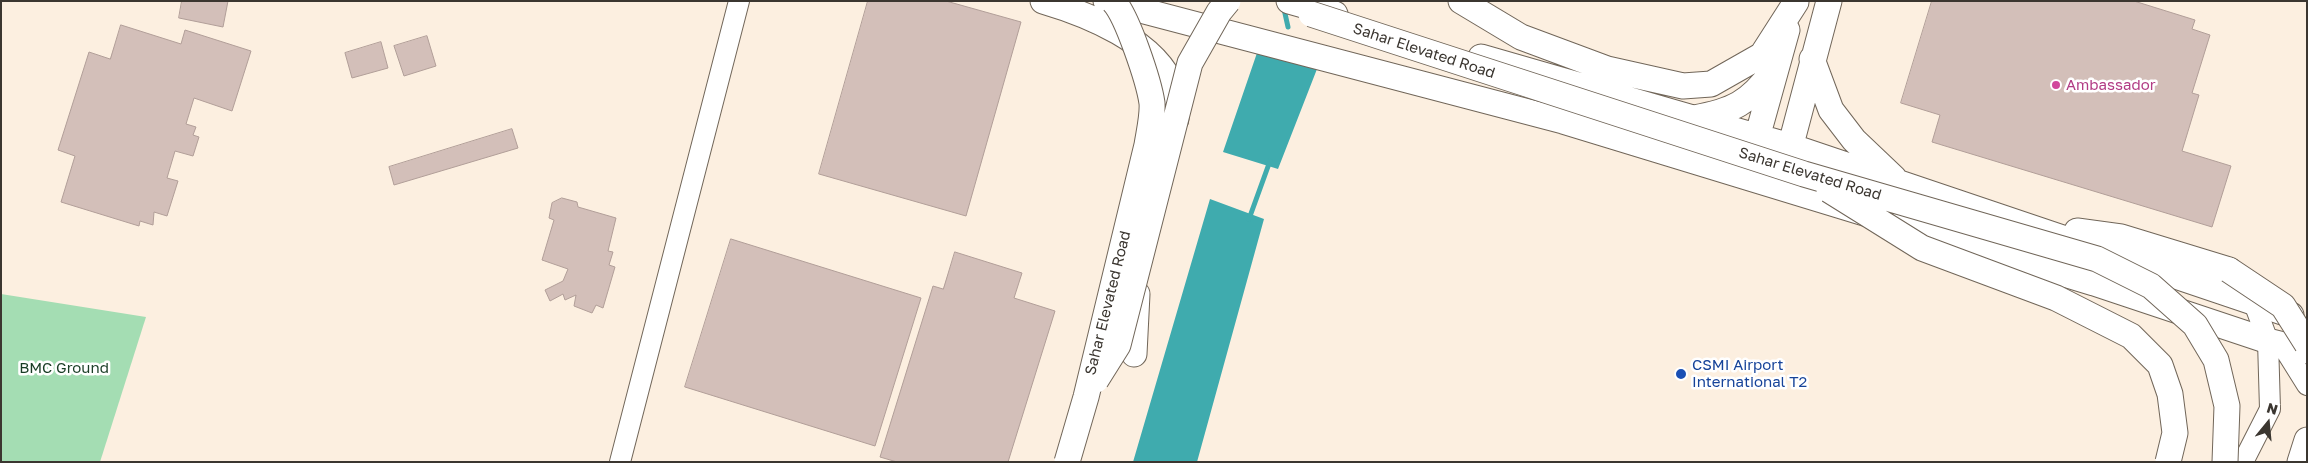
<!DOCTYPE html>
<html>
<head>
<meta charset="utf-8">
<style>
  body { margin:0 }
  #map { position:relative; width:2308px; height:463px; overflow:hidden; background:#fcefe0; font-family:"Golos Text",sans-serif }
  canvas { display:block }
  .frame { position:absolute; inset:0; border:2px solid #3b3630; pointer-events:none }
  .north { position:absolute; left:2243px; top:398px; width:50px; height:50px; -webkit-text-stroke:4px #fff; paint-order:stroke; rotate:17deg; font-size:14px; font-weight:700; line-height:20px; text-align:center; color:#3b3630 }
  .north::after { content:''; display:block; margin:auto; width:18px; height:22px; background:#3b3630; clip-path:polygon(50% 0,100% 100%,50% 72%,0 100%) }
</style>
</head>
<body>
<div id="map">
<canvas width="2308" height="463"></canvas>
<div class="frame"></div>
<div class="north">N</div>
</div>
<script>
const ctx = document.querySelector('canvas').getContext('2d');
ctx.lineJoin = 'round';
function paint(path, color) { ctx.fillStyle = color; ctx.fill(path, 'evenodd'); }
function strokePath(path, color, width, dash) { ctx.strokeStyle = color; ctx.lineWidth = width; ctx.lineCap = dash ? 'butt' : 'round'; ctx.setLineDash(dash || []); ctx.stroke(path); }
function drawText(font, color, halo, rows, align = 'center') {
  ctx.font = font + ' "Golos Text",sans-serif'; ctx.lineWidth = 5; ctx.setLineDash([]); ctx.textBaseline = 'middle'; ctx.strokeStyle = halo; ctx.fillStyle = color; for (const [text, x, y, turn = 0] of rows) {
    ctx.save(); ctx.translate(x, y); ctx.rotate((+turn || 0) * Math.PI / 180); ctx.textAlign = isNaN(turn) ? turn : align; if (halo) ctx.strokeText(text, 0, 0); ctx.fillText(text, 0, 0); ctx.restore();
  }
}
const green = new Path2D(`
  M 1,294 L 146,317 L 100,462 L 1,462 Z`);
const water = new Path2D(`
  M 1258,50 L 1317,69 L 1278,169 L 1223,152 Z
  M 1210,199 L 1264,219 L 1197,462 L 1133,462 Z`);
const stream = new Path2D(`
  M 1284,9 L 1288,27
  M 1249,219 L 1270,161`);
const building = new Path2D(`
  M 182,1 L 228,1 L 223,27 L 179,18 Z
  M 868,1 L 946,1 L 1021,22 L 966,216 L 819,174 Z
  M 1932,1 L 2134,1 L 2195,20 L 2192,29 L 2210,35 L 2192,93 L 2199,95 L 2182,151 L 2231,166 L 2212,227 L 1932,142 L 1940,115 L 1901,103 Z
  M 121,25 L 181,44 L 185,30 L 251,51 L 232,111 L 194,98 L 186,124 L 196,127 L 193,135 L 199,137 L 193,156 L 175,151 L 167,178 L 178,181 L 167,216 L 154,212 L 153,225 L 140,221 L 139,226 L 61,202 L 75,156 L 58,150 L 89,52 L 110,59 Z
  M 427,36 L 436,66 L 404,76 L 394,46 Z
  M 381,42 L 388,68 L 352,78 L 345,53 Z
  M 512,129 L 518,148 L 394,185 L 389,167 Z
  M 562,198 L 577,202 L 578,207 L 616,218 L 608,251 L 613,252 L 609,265 L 615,267 L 603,308 L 596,305 L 592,313 L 574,306 L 576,295 L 565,300 L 563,294 L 550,301 L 545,290 L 563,281 L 568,269 L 542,260 L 554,220 L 549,218 L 552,203 Z
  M 731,239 L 921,298 L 875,446 L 685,387 Z
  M 955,252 L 1022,273 L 1014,298 L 1055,311 L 1008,462 L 897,462 L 880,457 L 933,286 L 943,289 Z`);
const minor = new Path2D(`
  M 2282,345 L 2307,385
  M 620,462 L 739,1
  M 2243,462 L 2270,409 L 2268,341 L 2254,303`);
const major = new Path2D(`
  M 1043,1 C 1087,14 1156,41 1173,88 C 1176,97 1175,110 1176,119
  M 1106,1 L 1563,121 L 2094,283 L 2268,341 L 2307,351
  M 1289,1 L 1335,14
  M 1461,1 L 1521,37 L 1607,69 L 1683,86 L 1711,84 L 1762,55 L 1796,2
  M 1481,57 L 1790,146 L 2291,315
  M 1812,59 L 1831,110 L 1854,140 L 1894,178
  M 1694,118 C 1733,111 1749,103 1773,71
  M 1753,152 L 1787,30
  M 1786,163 L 1829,1
  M 2077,231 L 2121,237 L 2229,270
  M 1134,354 L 1137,294
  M 2300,462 L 2307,440`);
const majorBridge = new Path2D(`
  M 1311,14 L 1804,174 L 2097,259 L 2151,286 L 2195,325 L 2216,360 L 2227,406 L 2225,462
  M 1829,190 L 1922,248 L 2056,298 L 2131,336 L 2160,365 L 2170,394 L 2175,433 L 2168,462
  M 2229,270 L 2283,306 L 2307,344
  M 1096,380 L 1118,345 L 1190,63 L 1219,12 L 1228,1
  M 1067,462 L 1086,397 L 1147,145 C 1149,132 1153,116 1152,103 C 1149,82 1127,15 1113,1`);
const markers = [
  [2056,85,5,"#d1479c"],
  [1681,374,6,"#1a4fb4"]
];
const streetNames = [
  ["Sahar Elevated Road",1424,51,18],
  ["Sahar Elevated Road",1810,174,17],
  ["Sahar Elevated Road",1108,303,-76]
];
const hotelNames = [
  ["Ambassador",2066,85]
];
const transitNames = [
  ["CSMI Airport",1692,365],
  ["International T2",1692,382]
];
const parkNames = [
  ["BMC Ground",64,368]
];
paint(green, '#a4ddb3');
paint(water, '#3fabae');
strokePath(stream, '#3fabae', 5);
paint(building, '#d3bfb9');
strokePath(building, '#b19e98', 1);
strokePath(minor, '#716659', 22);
strokePath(major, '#716659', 27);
strokePath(minor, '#fff', 20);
strokePath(major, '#fff', 25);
strokePath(majorBridge, '#716659', 27, []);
strokePath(majorBridge, '#fff', 25);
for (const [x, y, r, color] of markers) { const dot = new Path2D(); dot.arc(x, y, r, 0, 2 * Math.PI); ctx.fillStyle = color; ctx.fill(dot); strokePath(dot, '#fff', 2); }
drawText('15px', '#3b3630', '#fff', streetNames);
drawText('15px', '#b23c85', '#fff', hotelNames, 'left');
drawText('15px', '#164399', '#fff', transitNames, 'left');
drawText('15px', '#193d25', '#fff', parkNames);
</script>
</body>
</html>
